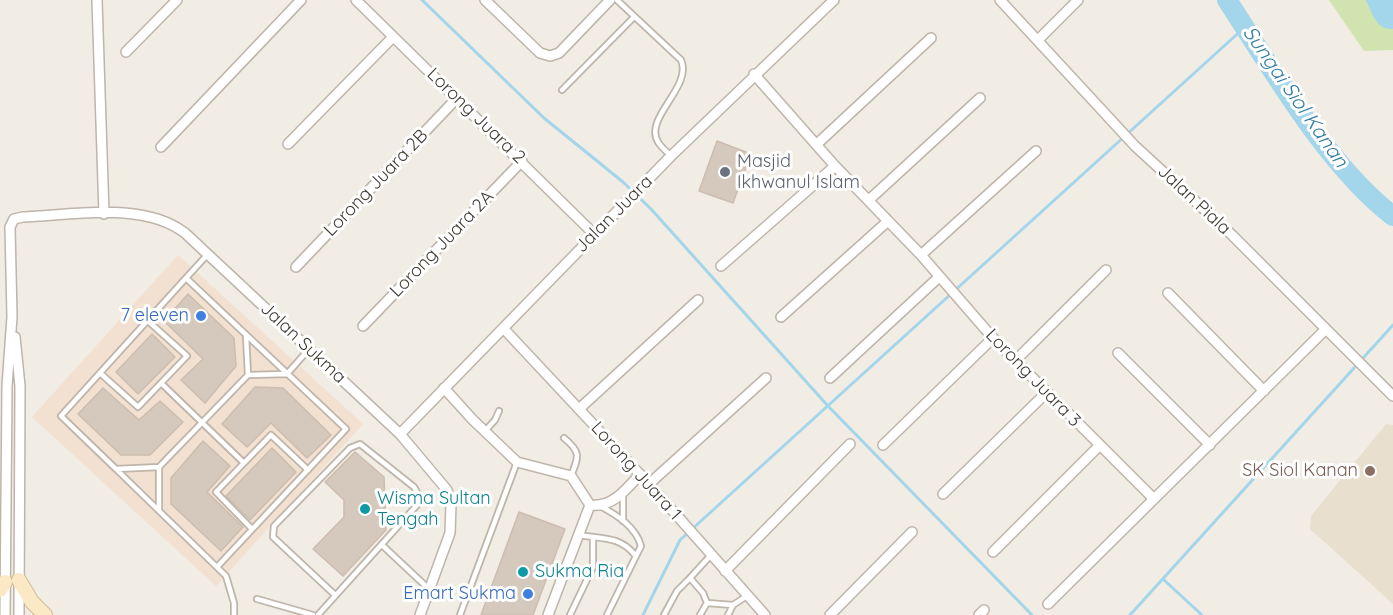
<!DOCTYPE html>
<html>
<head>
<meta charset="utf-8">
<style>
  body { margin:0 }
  canvas { display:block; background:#f1ece4 }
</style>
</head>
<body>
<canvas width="1393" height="615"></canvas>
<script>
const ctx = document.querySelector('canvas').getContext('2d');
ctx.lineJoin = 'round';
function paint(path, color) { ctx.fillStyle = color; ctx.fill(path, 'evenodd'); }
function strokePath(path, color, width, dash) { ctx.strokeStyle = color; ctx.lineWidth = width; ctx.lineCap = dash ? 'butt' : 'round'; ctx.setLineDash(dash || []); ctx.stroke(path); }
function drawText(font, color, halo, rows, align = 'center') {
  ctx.font = font + ' Quicksand,sans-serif'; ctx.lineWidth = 6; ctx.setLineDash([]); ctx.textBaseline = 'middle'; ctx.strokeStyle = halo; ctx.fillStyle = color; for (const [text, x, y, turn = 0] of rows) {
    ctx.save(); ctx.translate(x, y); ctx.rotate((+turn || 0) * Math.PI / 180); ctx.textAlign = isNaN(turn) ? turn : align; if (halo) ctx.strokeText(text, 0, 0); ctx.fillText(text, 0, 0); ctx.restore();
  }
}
const commercial = new Path2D(`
  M 178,255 L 363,424 L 216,586 L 32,417 Z`);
const education = new Path2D(`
  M 1386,424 L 1393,425 L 1393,604 L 1310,529 L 1311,516 Z`);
const green = new Path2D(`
  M 1329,0 L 1393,0 L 1393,50 L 1364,51 Z`);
const water = new Path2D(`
  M 1366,0 L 1393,0 L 1393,29 C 1376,30 1372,13 1366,0 Z`);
const stream = new Path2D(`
  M 422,0 L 544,118 L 623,182 L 651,209 L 828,406 L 1032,615
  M 1163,579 L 1202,615
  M 643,615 L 680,540 L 1245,27
  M 1130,615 L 1393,325`);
const river = new Path2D(`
  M 1227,0 C 1273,70 1327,165 1393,216`);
const building = new Path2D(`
  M 717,141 L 751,154 L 733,203 L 699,191 Z
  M 188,294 L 234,338 L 236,366 L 205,403 L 181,380 L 203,359 L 164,321 Z
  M 152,334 L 175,357 L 138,394 L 116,372 Z
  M 255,387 L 283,388 L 331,435 L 307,458 L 271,423 L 247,447 L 222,424 Z
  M 103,388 L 139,420 L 160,401 L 183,422 L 150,455 L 121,455 L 78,414 Z
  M 203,441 L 230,466 L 207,492 L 243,527 L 221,551 L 171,504 L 171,478 Z
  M 272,448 L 296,472 L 250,520 L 226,496 Z
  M 355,452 L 384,477 L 386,530 L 343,576 L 313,549 L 344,517 L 344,500 L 325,482 Z
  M 519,512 L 565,529 L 533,615 L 481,615 Z`);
const lane = new Path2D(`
  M 617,0 L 681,60 C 693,87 643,118 658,142 C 661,147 667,152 671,156
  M 562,90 L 634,17
  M 186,278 L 208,254
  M 246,336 L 248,375
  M 100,373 L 138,407 L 187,356 L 147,320
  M 161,383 L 244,463
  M 485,431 L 495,420 L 499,411
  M 564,438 C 581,452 579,456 571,476
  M 159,467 L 116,469 L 61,416 L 186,278 L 346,429 L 217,567
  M 116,469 L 226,576 L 234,603 L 234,615
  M 623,493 L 623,521
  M 600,506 C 617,515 636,527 641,546 L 607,615
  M 159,510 L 159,467 L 248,375 L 287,374 L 309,349
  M 252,529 L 216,492 L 271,435 L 308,470
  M 579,535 C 602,539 620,536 635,555
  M 382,545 L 430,590
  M 690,578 L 711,555
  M 257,599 L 313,615
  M 318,615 L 418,504 L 419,496 L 414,487 L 360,444 L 350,448 L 274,526 L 273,537 L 335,595
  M 460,615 L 517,462
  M 570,615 L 593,567 L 593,538
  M 664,615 L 677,591 L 690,578 L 703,593 L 707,603 L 733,605 L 747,596
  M 700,615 L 707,603
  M 728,615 L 733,605`);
const street = new Path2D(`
  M 97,0 L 104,214
  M 356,0 L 594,234
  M 485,0 L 540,53 L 550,56 L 559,53 L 610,0
  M 1000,0 L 1135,146 L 1232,235 L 1393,396
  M 1038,40 L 1078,0
  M 126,52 L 177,0
  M 754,74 L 835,166 L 921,255 L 993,338 L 1154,499 L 1326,329
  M 288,144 L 393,37
  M 817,144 L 931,38
  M 161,147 L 301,0
  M 870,199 L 980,98
  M 921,255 L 1036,151
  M 721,266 L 835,166
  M 296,267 L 457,98
  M 1168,293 L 1264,391
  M 781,317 L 888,221
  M 363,326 L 522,161
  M 504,329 L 649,484 L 765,615
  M 15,337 L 20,386 L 19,615
  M 1118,353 L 1210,445
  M 1016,360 L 1106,270
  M 830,378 L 939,277
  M 444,388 L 472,419 L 517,462 L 571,476 L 590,505 L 548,615
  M 579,409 L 698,300
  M 400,434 L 671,156 L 834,0
  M 883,445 L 993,338
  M 649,484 L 766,378
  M 943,494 L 1047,392
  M 590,505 C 612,508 626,490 640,474
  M 993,552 L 1099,446
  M 725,571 L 850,444
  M 1048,604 L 1154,499
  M 5,615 L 7,386 L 12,317 L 10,227 L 14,219 L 23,217 C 73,215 144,201 185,233 L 400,434 L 447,490 L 451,504 L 450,533 L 420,615
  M 830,615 L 912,532
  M 979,615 L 984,610`);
const secondary = new Path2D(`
  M 19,580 L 32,602 L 45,615
  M 0,590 L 5,582`);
const markers = [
  [725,172,6,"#6b7280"],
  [201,316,6,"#3f7fe0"],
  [1370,471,6,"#8d6e63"],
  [365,509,6,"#0f9aa8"],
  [523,572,6,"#0f9aa8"],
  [528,594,6,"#3f7fe0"]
];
const streetNames = [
  ["Lorong Juara 2",476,116,44],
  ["Lorong Juara 2B",376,183,-46],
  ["Jalan Piala",1194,200,43],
  ["Jalan Juara",614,214,-45],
  ["Lorong Juara 2A",442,244,-46],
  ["Jalan Sukma",303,343,43],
  ["Lorong Juara 3",1033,378,46],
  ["Lorong Juara 1",636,471,48]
];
const worshipNames = [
  ["Masjid",737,162],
  ["Ikhwanul Islam",737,183]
];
const shopNames = [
  ["7 eleven",189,316],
  ["Emart Sukma",516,594]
];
const educationNames = [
  ["SK Siol Kanan",1358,471]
];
const cultureNames = [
  ["Wisma Sultan",377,499],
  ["Tengah",377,520],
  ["Sukma Ria",535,572]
];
const waterNames = [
  ["Sungai Siol Kanan",1295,97,55]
];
paint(commercial, '#f2e0d0');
paint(education, '#e9dfcf');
paint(green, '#d1e3af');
paint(water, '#a3d5eb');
strokePath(stream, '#a3d5eb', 3);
strokePath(river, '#a3d5eb', 20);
paint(building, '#d5c9bd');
strokePath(building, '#ccbdae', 1.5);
strokePath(lane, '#bfb5aa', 8);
strokePath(street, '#bfb5aa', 12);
strokePath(secondary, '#d1bc98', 16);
strokePath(lane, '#fff', 4.5);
strokePath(street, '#fff', 9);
strokePath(secondary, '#fbe8c4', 14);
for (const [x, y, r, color] of markers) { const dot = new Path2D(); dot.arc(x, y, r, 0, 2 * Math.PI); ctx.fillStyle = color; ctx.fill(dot); strokePath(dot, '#fff', 2); }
drawText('18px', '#423b34', '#fff', streetNames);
drawText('18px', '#5b616d', '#fff', worshipNames, 'left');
drawText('18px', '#366cbe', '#fff', shopNames, 'right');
drawText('18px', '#785e54', '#fff', educationNames, 'right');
drawText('18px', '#0d838f', '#fff', cultureNames, 'left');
drawText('italic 20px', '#337da0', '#fff', waterNames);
</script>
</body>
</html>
